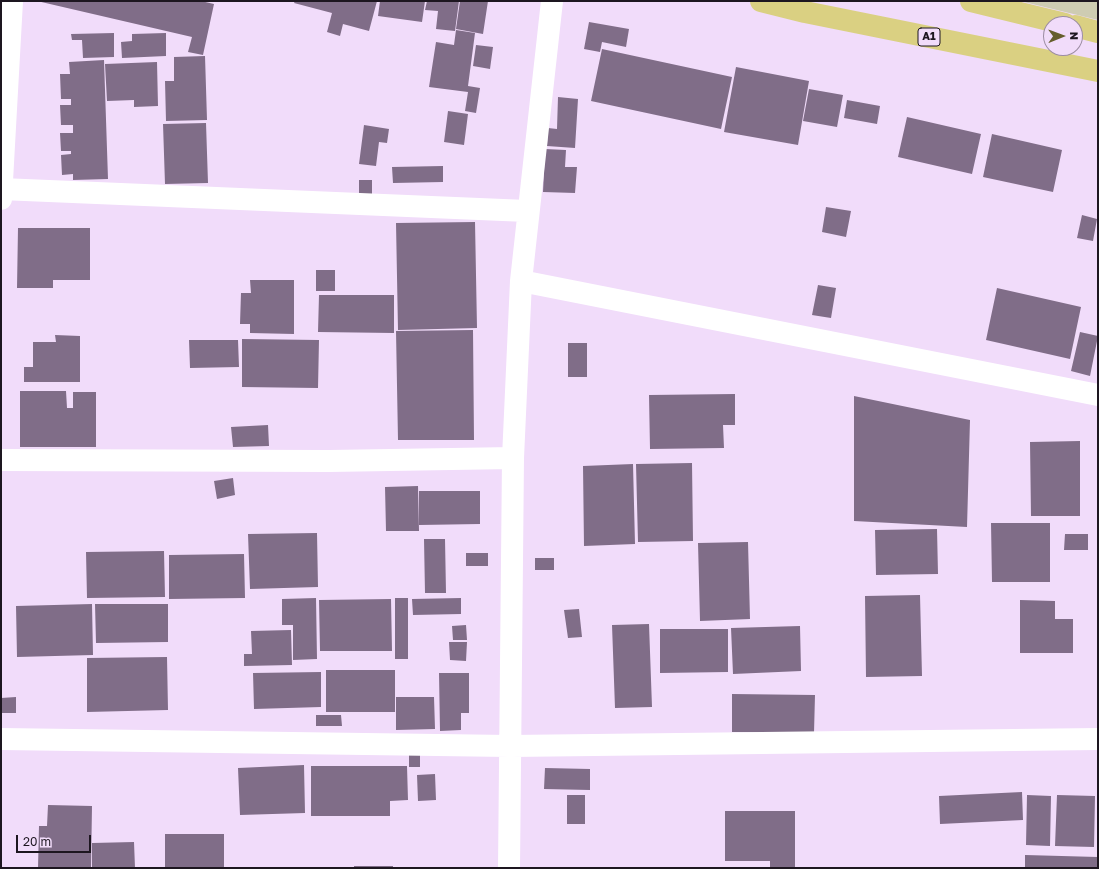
<!DOCTYPE html>
<html>
<head>
<meta charset="utf-8">
<style>
  body { margin:0 }
  #map { position:relative; width:1099px; height:869px; overflow:hidden; background:#f1dcfa; font-family:"Golos Text",sans-serif }
  canvas { display:block }
  .frame { position:absolute; inset:0; border:2px solid #1d1620; pointer-events:none }
  .north { position:absolute; left:1043px; top:16px; width:40px; height:40px; box-sizing:border-box; background:#f1dcfa; border:1px solid #9c8da3; border-radius:50%; rotate:89deg; font-size:11px; font-weight:700; line-height:16px; text-align:center; color:#1d1620 }
  .north::after { content:''; display:block; margin:auto; width:14px; height:18px; background:#655e2b; clip-path:polygon(50% 0,100% 100%,50% 72%,0 100%) }
  .scale { position:absolute; left:16px; top:835px; width:75px; height:18px; box-sizing:border-box; border:2px solid #1d1620; border-top:0; padding-left:5px; font-size:12px; line-height:14px; white-space:nowrap; color:#1d1620; -webkit-text-stroke:3px #f1dcfa; paint-order:stroke }
</style>
</head>
<body>
<div id="map">
<canvas width="1099" height="869"></canvas>
<div class="frame"></div>
<div class="north">N</div>
<div class="scale">20 m</div>
</div>
<script>
const ctx = document.querySelector('canvas').getContext('2d');
ctx.lineJoin = 'round';
function paint(path, color) { ctx.fillStyle = color; ctx.fill(path, 'evenodd'); }
function strokePath(path, color, width, dash) { ctx.strokeStyle = color; ctx.lineWidth = width; ctx.lineCap = dash ? 'butt' : 'round'; ctx.setLineDash(dash || []); ctx.stroke(path); }
function drawText(font, color, halo, rows, align = 'center') {
  ctx.font = font + ' "Golos Text",sans-serif'; ctx.lineWidth = 4; ctx.setLineDash([]); ctx.textBaseline = 'middle'; ctx.strokeStyle = halo; ctx.fillStyle = color; for (const [text, x, y, turn = 0] of rows) {
    ctx.save(); ctx.translate(x, y); ctx.rotate((+turn || 0) * Math.PI / 180); ctx.textAlign = isNaN(turn) ? turn : align; if (halo) ctx.strokeText(text, 0, 0); ctx.fillText(text, 0, 0); ctx.restore();
  }
}
const green = new Path2D(`
  M 1020,1 L 1098,1 L 1098,20 Z`);
const building = new Path2D(`
  M 37,1 L 201,1 L 214,4 L 203,55 L 188,52 L 192,37 Z
  M 295,1 L 377,1 L 369,31 L 343,24 L 340,36 L 327,32 L 332,13 L 294,3 Z
  M 380,1 L 425,1 L 422,22 L 378,16 Z
  M 427,1 L 459,1 L 455,31 L 436,29 L 438,11 L 425,10 Z
  M 460,1 L 488,1 L 483,34 L 456,29 Z
  M 589,22 L 629,29 L 626,47 L 602,42 L 600,52 L 584,49 Z
  M 456,30 L 475,33 L 468,86 L 480,88 L 476,113 L 465,111 L 468,92 L 429,87 L 436,42 L 454,45 Z
  M 114,33 L 114,57 L 83,58 L 82,40 L 72,40 L 71,34 Z
  M 166,33 L 166,56 L 122,58 L 121,42 L 132,41 L 132,34 Z
  M 476,45 L 493,47 L 490,69 L 473,66 Z
  M 602,49 L 732,77 L 721,129 L 591,101 Z
  M 205,56 L 207,120 L 166,121 L 165,81 L 174,81 L 174,57 Z
  M 104,60 L 108,179 L 73,180 L 73,174 L 62,175 L 61,155 L 71,154 L 71,151 L 61,151 L 60,133 L 73,133 L 73,125 L 61,125 L 60,105 L 71,105 L 71,99 L 61,99 L 60,74 L 70,74 L 69,62 Z
  M 157,62 L 158,106 L 134,107 L 134,100 L 107,101 L 105,64 Z
  M 736,67 L 809,81 L 798,145 L 724,132 Z
  M 809,89 L 843,95 L 837,127 L 803,121 Z
  M 558,97 L 578,99 L 575,148 L 547,146 L 548,128 L 557,129 Z
  M 847,100 L 880,106 L 877,124 L 844,118 Z
  M 448,111 L 468,114 L 464,145 L 444,142 Z
  M 907,117 L 981,134 L 972,174 L 898,157 Z
  M 206,123 L 208,183 L 165,184 L 163,124 Z
  M 364,125 L 389,129 L 387,143 L 379,142 L 376,166 L 359,164 Z
  M 992,134 L 1062,150 L 1053,192 L 983,177 Z
  M 545,149 L 566,150 L 565,167 L 577,167 L 575,193 L 543,192 Z
  M 443,166 L 443,182 L 393,183 L 392,167 Z
  M 359,180 L 372,180 L 372,196 L 359,196 Z
  M 826,207 L 851,211 L 846,237 L 822,232 Z
  M 1082,215 L 1097,219 L 1093,241 L 1077,238 Z
  M 475,222 L 477,328 L 398,330 L 396,223 Z
  M 18,228 L 90,228 L 90,280 L 53,280 L 53,288 L 17,288 Z
  M 316,270 L 335,270 L 335,291 L 316,291 Z
  M 250,280 L 294,280 L 294,334 L 250,333 L 250,324 L 240,324 L 241,293 L 251,293 Z
  M 818,285 L 836,288 L 831,318 L 812,315 Z
  M 997,288 L 1081,307 L 1070,359 L 986,340 Z
  M 319,295 L 394,295 L 394,333 L 318,332 Z
  M 473,330 L 474,440 L 398,440 L 396,331 Z
  M 1080,332 L 1098,336 L 1090,376 L 1071,371 Z
  M 55,335 L 80,336 L 80,382 L 24,382 L 24,367 L 33,367 L 33,342 L 56,342 Z
  M 242,339 L 319,340 L 318,388 L 242,387 Z
  M 189,340 L 238,340 L 239,367 L 190,368 Z
  M 568,343 L 587,343 L 587,377 L 568,377 Z
  M 20,391 L 66,391 L 67,408 L 73,408 L 73,392 L 96,392 L 96,447 L 20,447 Z
  M 735,394 L 735,425 L 723,425 L 724,448 L 650,449 L 649,395 Z
  M 854,396 L 970,420 L 967,527 L 854,521 Z
  M 268,425 L 269,446 L 233,447 L 231,427 Z
  M 1080,441 L 1080,516 L 1031,516 L 1030,442 Z
  M 692,463 L 693,541 L 638,542 L 636,464 Z
  M 633,464 L 635,544 L 584,546 L 583,466 Z
  M 233,478 L 235,495 L 217,499 L 214,481 Z
  M 418,486 L 419,531 L 386,531 L 385,487 Z
  M 419,491 L 480,491 L 480,524 L 419,525 Z
  M 991,523 L 1050,523 L 1050,582 L 992,582 Z
  M 937,529 L 938,574 L 876,575 L 875,530 Z
  M 317,533 L 318,587 L 250,589 L 248,534 Z
  M 1065,534 L 1088,534 L 1088,550 L 1064,550 Z
  M 424,539 L 445,539 L 446,593 L 425,593 Z
  M 748,542 L 750,619 L 700,621 L 698,543 Z
  M 164,551 L 165,597 L 87,598 L 86,552 Z
  M 466,553 L 488,553 L 488,566 L 466,566 Z
  M 244,554 L 245,598 L 169,599 L 169,555 Z
  M 535,558 L 554,558 L 554,570 L 535,570 Z
  M 920,595 L 922,676 L 866,677 L 865,596 Z
  M 316,598 L 317,659 L 293,660 L 293,625 L 282,625 L 282,599 Z
  M 395,598 L 408,598 L 408,659 L 395,659 Z
  M 461,598 L 461,614 L 413,615 L 412,599 Z
  M 391,599 L 392,651 L 320,651 L 319,600 Z
  M 1020,600 L 1055,601 L 1055,619 L 1073,619 L 1073,653 L 1020,653 Z
  M 92,604 L 93,655 L 17,657 L 16,606 Z
  M 95,604 L 168,604 L 168,642 L 96,643 Z
  M 579,609 L 582,637 L 568,638 L 564,610 Z
  M 649,624 L 652,707 L 615,708 L 612,625 Z
  M 466,625 L 467,640 L 453,640 L 452,626 Z
  M 800,626 L 801,671 L 733,674 L 731,628 Z
  M 660,629 L 728,629 L 728,672 L 660,673 Z
  M 291,630 L 292,665 L 244,666 L 244,654 L 252,654 L 251,631 Z
  M 449,642 L 467,642 L 466,661 L 450,660 Z
  M 167,657 L 168,710 L 87,712 L 87,658 Z
  M 326,670 L 395,670 L 395,712 L 326,712 Z
  M 321,672 L 321,707 L 254,709 L 253,673 Z
  M 439,673 L 469,673 L 469,713 L 461,713 L 461,730 L 440,731 Z
  M 732,694 L 815,695 L 814,733 L 732,732 Z
  M 16,697 L 16,713 L 1,713 L 1,698 Z
  M 396,697 L 434,697 L 435,729 L 396,730 Z
  M 316,715 L 341,715 L 342,726 L 316,726 Z
  M 409,755 L 420,755 L 420,767 L 409,767 Z
  M 304,765 L 305,813 L 240,815 L 238,768 Z
  M 311,766 L 407,766 L 408,800 L 390,801 L 390,816 L 311,816 Z
  M 545,768 L 590,769 L 590,790 L 544,789 Z
  M 435,774 L 436,800 L 418,801 L 417,775 Z
  M 1022,792 L 1023,820 L 940,824 L 939,796 Z
  M 567,795 L 585,795 L 585,824 L 567,824 Z
  M 1027,795 L 1051,796 L 1050,846 L 1026,845 Z
  M 1057,795 L 1095,796 L 1094,847 L 1055,846 Z
  M 48,805 L 92,806 L 91,868 L 38,868 L 39,826 L 47,826 Z
  M 725,811 L 795,811 L 795,868 L 770,868 L 770,861 L 725,861 Z
  M 165,834 L 224,834 L 224,868 L 165,868 Z
  M 134,842 L 135,868 L 92,868 L 92,843 Z
  M 1025,855 L 1098,857 L 1098,868 L 1025,868 Z
  M 354,866 L 393,866 L 393,868 L 354,868 Z`);
const minor = new Path2D(`
  M 1,189 L 527,211
  M 1,199 L 12,1
  M 521,281 L 1098,395
  M 1,460 L 329,461 L 513,458
  M 1,739 L 510,746 L 1098,739
  M 509,868 L 513,458 L 521,281 L 552,1`);
const major = new Path2D(`
  M 761,1 L 805,12 L 1098,71
  M 971,1 L 1065,24
  M 1075,26 L 1098,32`);
const shields = [
  [929,37,22]
];
const shieldNames = [
  ["A1",929,37]
];
paint(green, '#ceccb2');
paint(building, '#806d88');
strokePath(minor, '#fff', 22);
strokePath(major, '#dad082', 22);
for (const [x, y, w] of shields) { const box = new Path2D(); box.roundRect(x - w / 2, y - 9, w, 18, 3); ctx.fillStyle = '#f1dcfa'; ctx.fill(box); strokePath(box, '#1d1620', 1); }
drawText('bold 11px', '#1d1620', null, shieldNames);
</script>
</body>
</html>
